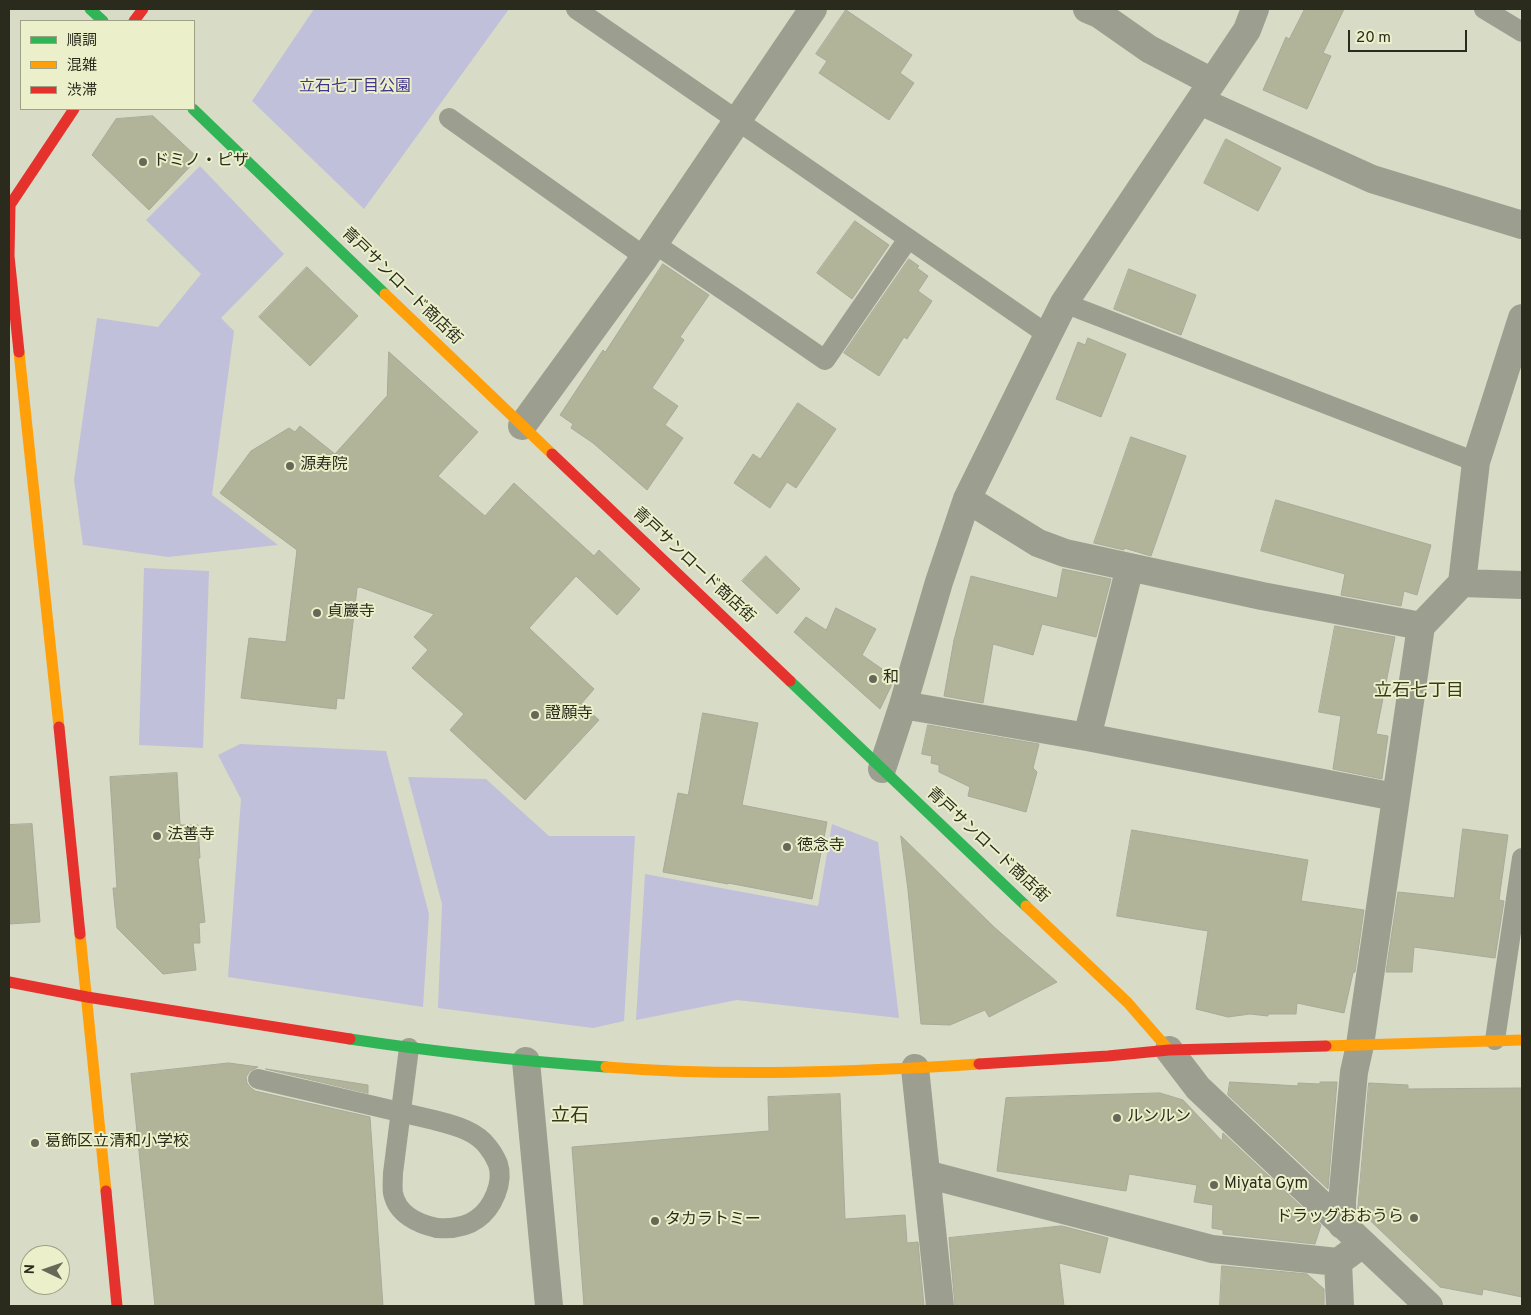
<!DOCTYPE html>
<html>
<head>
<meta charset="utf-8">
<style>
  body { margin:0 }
  #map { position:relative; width:1531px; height:1315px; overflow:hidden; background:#d8dbc6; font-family:Overpass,"Noto Sans JP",sans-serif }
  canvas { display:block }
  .frame { position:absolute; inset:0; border:10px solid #2a2b1d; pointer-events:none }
  .legend { position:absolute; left:20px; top:20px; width:175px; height:90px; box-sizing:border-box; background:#ebf0ca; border:1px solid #9ea185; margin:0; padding:6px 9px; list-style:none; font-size:15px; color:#2a2b1d }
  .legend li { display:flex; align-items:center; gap:10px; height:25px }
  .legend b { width:25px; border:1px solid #9ea185 }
  .north { position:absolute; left:20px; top:1245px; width:50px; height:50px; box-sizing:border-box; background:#ebf0ca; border:1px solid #9ea185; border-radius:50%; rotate:273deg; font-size:14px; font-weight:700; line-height:20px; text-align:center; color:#2a2b1d }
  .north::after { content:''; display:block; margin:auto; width:18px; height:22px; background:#676958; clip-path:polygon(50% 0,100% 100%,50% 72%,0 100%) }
  .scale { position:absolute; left:1348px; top:30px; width:119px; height:22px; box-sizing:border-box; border:2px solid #2a2b1d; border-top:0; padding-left:6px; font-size:15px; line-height:18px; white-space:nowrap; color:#2a2b1d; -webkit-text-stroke:4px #ebf0ca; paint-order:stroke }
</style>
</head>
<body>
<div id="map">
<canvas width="1531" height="1315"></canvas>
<div class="frame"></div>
<ul class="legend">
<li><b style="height:6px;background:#30b455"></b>順調</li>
<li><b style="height:6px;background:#ff9f0a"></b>混雑</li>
<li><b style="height:6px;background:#e5322d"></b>渋滞</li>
</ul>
<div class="north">N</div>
<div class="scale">20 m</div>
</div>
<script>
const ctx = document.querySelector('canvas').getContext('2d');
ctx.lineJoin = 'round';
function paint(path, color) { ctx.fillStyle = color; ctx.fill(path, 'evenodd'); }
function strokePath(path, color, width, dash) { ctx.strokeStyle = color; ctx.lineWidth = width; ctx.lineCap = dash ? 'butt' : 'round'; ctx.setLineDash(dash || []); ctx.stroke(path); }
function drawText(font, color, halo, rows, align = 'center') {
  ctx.font = font + ' Overpass,"Noto Sans JP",sans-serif'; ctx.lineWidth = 4; ctx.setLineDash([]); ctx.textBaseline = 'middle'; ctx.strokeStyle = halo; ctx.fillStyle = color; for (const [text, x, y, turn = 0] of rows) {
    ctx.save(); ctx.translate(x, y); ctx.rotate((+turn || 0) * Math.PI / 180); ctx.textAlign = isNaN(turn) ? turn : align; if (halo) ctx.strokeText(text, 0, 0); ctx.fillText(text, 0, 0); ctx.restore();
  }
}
const green = new Path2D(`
  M 314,9 L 509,9 L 364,209 L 252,101 Z
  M 200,166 L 284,254 L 221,318 L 234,331 L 212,495 L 278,545 L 168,557 L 83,545 L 74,480 L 97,318 L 158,327 L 201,274 L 146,220 Z
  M 144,568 L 209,571 L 203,748 L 139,745 Z
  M 240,744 L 386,751 L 429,914 L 423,1007 L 228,977 L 241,799 L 218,755 Z
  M 408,777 L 486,779 L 549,836 L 635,836 L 624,1021 L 593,1028 L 438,1008 L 442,904 Z
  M 832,824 L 878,842 L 899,1018 L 737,1000 L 636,1020 L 645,874 L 818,906 Z`);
const building = new Path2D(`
  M 1305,9 L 1344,9 L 1323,53 L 1331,56 L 1307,109 L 1263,90 L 1286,37 L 1289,39 Z
  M 846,10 L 912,55 L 900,73 L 914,83 L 889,120 L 819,73 L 827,61 L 816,54 Z
  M 153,116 L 198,158 L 149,210 L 92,155 L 116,119 Z
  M 1226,139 L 1281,168 L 1258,211 L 1204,183 Z
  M 855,221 L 889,245 L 852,299 L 817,273 Z
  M 909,259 L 919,266 L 917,268 L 928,276 L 918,291 L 932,301 L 907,339 L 904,337 L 879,376 L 844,353 Z
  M 663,264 L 709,295 L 680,337 L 684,340 L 652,388 L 678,406 L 665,425 L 683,438 L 647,490 L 593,443 L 571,428 L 573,424 L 560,415 L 603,350 L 605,352 Z
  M 307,267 L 358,316 L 310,366 L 259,317 Z
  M 1129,269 L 1196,295 L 1181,335 L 1114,309 Z
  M 1088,338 L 1126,354 L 1101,417 L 1056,399 L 1078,342 L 1085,345 Z
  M 389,352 L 478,432 L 438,476 L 485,516 L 514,483 L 594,556 L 599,550 L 640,589 L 617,615 L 576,576 L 529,628 L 594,689 L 581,704 L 599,720 L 525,800 L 450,730 L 464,714 L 412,668 L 428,650 L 414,637 L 434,614 L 360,587 L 357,588 L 344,699 L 337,698 L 336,709 L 241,698 L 249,638 L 286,642 L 297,550 L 220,493 L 251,451 L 289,428 L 295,432 L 300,426 L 335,454 L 387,396 Z
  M 798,403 L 836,429 L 796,488 L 787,482 L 770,508 L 734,483 L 753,454 L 760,459 Z
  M 1131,437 L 1186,456 L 1151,556 L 1124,548 L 1124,550 L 1094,543 Z
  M 1276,500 L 1431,545 L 1417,595 L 1404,591 L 1401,606 L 1341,595 L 1345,574 L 1261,551 Z
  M 766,556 L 800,589 L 777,614 L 742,581 Z
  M 1063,569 L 1111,579 L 1096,637 L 1042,624 L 1033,655 L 993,644 L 983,703 L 944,696 L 954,640 L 971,576 L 1057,598 Z
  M 836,608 L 876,629 L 862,655 L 895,678 L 880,709 L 794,632 L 806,617 L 826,630 Z
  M 1335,626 L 1395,637 L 1376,734 L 1388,736 L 1382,779 L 1333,769 L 1341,716 L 1319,712 Z
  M 703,713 L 758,723 L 742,805 L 827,822 L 812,899 L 728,883 L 728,884 L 663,872 L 678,793 L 688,795 Z
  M 928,725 L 1039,744 L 1033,768 L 1037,772 L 1026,812 L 968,796 L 970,787 L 939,772 L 939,765 L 931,763 L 932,756 L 922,754 Z
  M 177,773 L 180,825 L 198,825 L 200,858 L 198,858 L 205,922 L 199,923 L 200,943 L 193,943 L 196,970 L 163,974 L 117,928 L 113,888 L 117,888 L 110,777 Z
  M 32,824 L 40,922 L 9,924 L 9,825 Z
  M 1463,829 L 1508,835 L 1499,900 L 1504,901 L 1495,958 L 1414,947 L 1412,972 L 1386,972 L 1398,892 L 1454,898 Z
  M 1132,830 L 1308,860 L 1301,901 L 1364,910 L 1355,972 L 1353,973 L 1344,1013 L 1297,1003 L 1296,1014 L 1268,1014 L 1268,1016 L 1250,1014 L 1228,1017 L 1196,1009 L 1208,931 L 1117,916 Z
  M 901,836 L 994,927 L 1057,982 L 989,1017 L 985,1010 L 950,1025 L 921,1024 L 908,890 Z
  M 229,1063 L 258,1067 L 250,1071 L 246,1077 L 247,1083 L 250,1087 L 255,1091 L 370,1117 L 383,1306 L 155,1306 L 131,1074 Z
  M 266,1069 L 368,1085 L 368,1093 Z
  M 1230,1082 L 1298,1086 L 1298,1083 L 1320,1084 L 1320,1082 L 1337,1082 L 1328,1189 L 1228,1095 Z
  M 1369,1083 L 1408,1085 L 1408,1089 L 1522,1088 L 1522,1297 L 1483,1289 L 1482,1295 L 1440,1287 L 1358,1209 Z
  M 1160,1093 L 1183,1100 L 1222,1141 L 1223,1133 L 1321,1225 L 1315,1244 L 1223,1234 L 1223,1230 L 1212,1228 L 1213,1205 L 1194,1202 L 1197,1185 L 1129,1174 L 1126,1191 L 997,1171 L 1006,1098 Z
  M 840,1094 L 845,1219 L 905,1215 L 907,1243 L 918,1242 L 924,1306 L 584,1306 L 572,1147 L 769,1131 L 768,1097 Z
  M 1062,1226 L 1108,1238 L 1100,1273 L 1059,1263 L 1064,1306 L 955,1306 L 949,1238 Z
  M 1222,1266 L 1307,1274 L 1324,1289 L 1324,1306 L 1220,1306 Z`);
const lane = new Path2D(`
  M 576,9 L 1048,335
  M 1484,9 L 1522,32
  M 449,118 L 645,257
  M 655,244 L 738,300 L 825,360 L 908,239
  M 1064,303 L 1476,462
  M 1495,1040 L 1522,858
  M 409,1048 L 393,1173 C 393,1179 392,1187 393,1193 C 397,1214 418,1224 437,1228`);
const street = new Path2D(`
  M 1087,9 L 1099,14 L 1149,49 L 1212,82
  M 1200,101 L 1372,179 L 1522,225
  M 522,426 L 645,257 L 813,9
  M 967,499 L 1038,543 L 1065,553 L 1262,596 L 1421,626 L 1462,583 L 1522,585
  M 1462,583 L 1476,462 L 1522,318
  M 903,705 L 1087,737 L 1395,797
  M 1087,737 L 1130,567
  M 882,769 L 903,705 L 939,582 L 967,499 L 1048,335 L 1064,303 L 1247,30 L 1255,9
  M 1169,1050 L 1198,1088 L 1429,1306
  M 526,1061 L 549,1306
  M 915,1068 L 940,1306
  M 926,1174 L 1212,1249 L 1338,1262
  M 1342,1225 L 1342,1202 L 1354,1072 L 1360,1045 L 1421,626
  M 1340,1306 L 1338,1262 L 1353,1251`);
const fast = new Path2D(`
  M 90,9 L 103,21
  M 193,109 L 385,294
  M 790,681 L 1026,906
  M 350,1039 C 435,1052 520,1061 606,1067`);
const slow = new Path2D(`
  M 385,294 L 552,454
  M 19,352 L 59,727
  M 1026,906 L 1128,1003 L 1169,1050
  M 80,934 L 106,1191
  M 1326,1046 L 1522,1040
  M 606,1067 C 730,1077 855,1072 979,1064`);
const jam = new Path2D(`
  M 134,21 L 143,9
  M 19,352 L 9,256 L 10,205 L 74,109
  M 552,454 L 790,681
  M 59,727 L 80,934
  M 9,982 L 87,997 L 350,1039
  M 979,1064 L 1108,1056 L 1169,1050 L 1326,1046
  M 106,1191 L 117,1306`);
const laneBridge = new Path2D(`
  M 258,1079 L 434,1120 C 453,1125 476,1130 488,1147 C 492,1152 496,1159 498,1164 C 504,1182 493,1208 477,1219 C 465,1228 451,1229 437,1228`);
const markers = [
  [143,162,5,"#676958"],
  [290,466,5,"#676958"],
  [317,613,5,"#676958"],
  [873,679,5,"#676958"],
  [535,715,5,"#676958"],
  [157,836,5,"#676958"],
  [787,847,5,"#676958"],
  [1117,1118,5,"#676958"],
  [35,1143,5,"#676958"],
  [1214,1185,5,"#676958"],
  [1414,1218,5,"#676958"],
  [655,1221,5,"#676958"]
];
const parkNames = [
  ["立石七丁目公園",355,88]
];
const poiNames = [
  ["ドミノ・ピザ",153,162],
  ["源寿院",300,466],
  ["貞巖寺",327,613],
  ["和",883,679],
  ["證願寺",545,715],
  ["法善寺",167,836],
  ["徳念寺",797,847],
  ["ルンルン",1127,1118],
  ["葛飾区立清和小学校",45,1143],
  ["Miyata Gym",1224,1185],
  ["ドラッグおおうら",1404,1218,"right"],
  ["タカラトミー",665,1221]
];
const streetNames = [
  ["青戸サンロード商店街",401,287,44],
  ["青戸サンロード商店街",693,566,43],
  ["青戸サンロード商店街",987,846,43]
];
const neighbourhoodNames = [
  ["立石七丁目",1419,692]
];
const quarterNames = [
  ["立石",570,1117]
];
paint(green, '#c0c0da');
paint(building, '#b1b499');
strokePath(building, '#a8aa99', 1);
strokePath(lane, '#9c9f8f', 20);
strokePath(street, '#9c9f8f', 28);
strokePath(fast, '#30b455', 11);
strokePath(slow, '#ff9f0a', 11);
strokePath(jam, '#e5322d', 11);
strokePath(laneBridge, '#9c9f8f', 20);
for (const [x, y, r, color] of markers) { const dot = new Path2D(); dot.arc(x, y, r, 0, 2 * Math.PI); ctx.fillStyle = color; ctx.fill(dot); strokePath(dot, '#ebf0ca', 2); }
drawText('16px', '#43358e', '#ebf0ca', parkNames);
drawText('16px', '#2a2b1d', '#ebf0ca', poiNames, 'left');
drawText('16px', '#2a2b1d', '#ebf0ca', streetNames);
drawText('18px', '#37391a', '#ebf0ca', neighbourhoodNames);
drawText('19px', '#37391a', '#ebf0ca', quarterNames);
</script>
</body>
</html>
